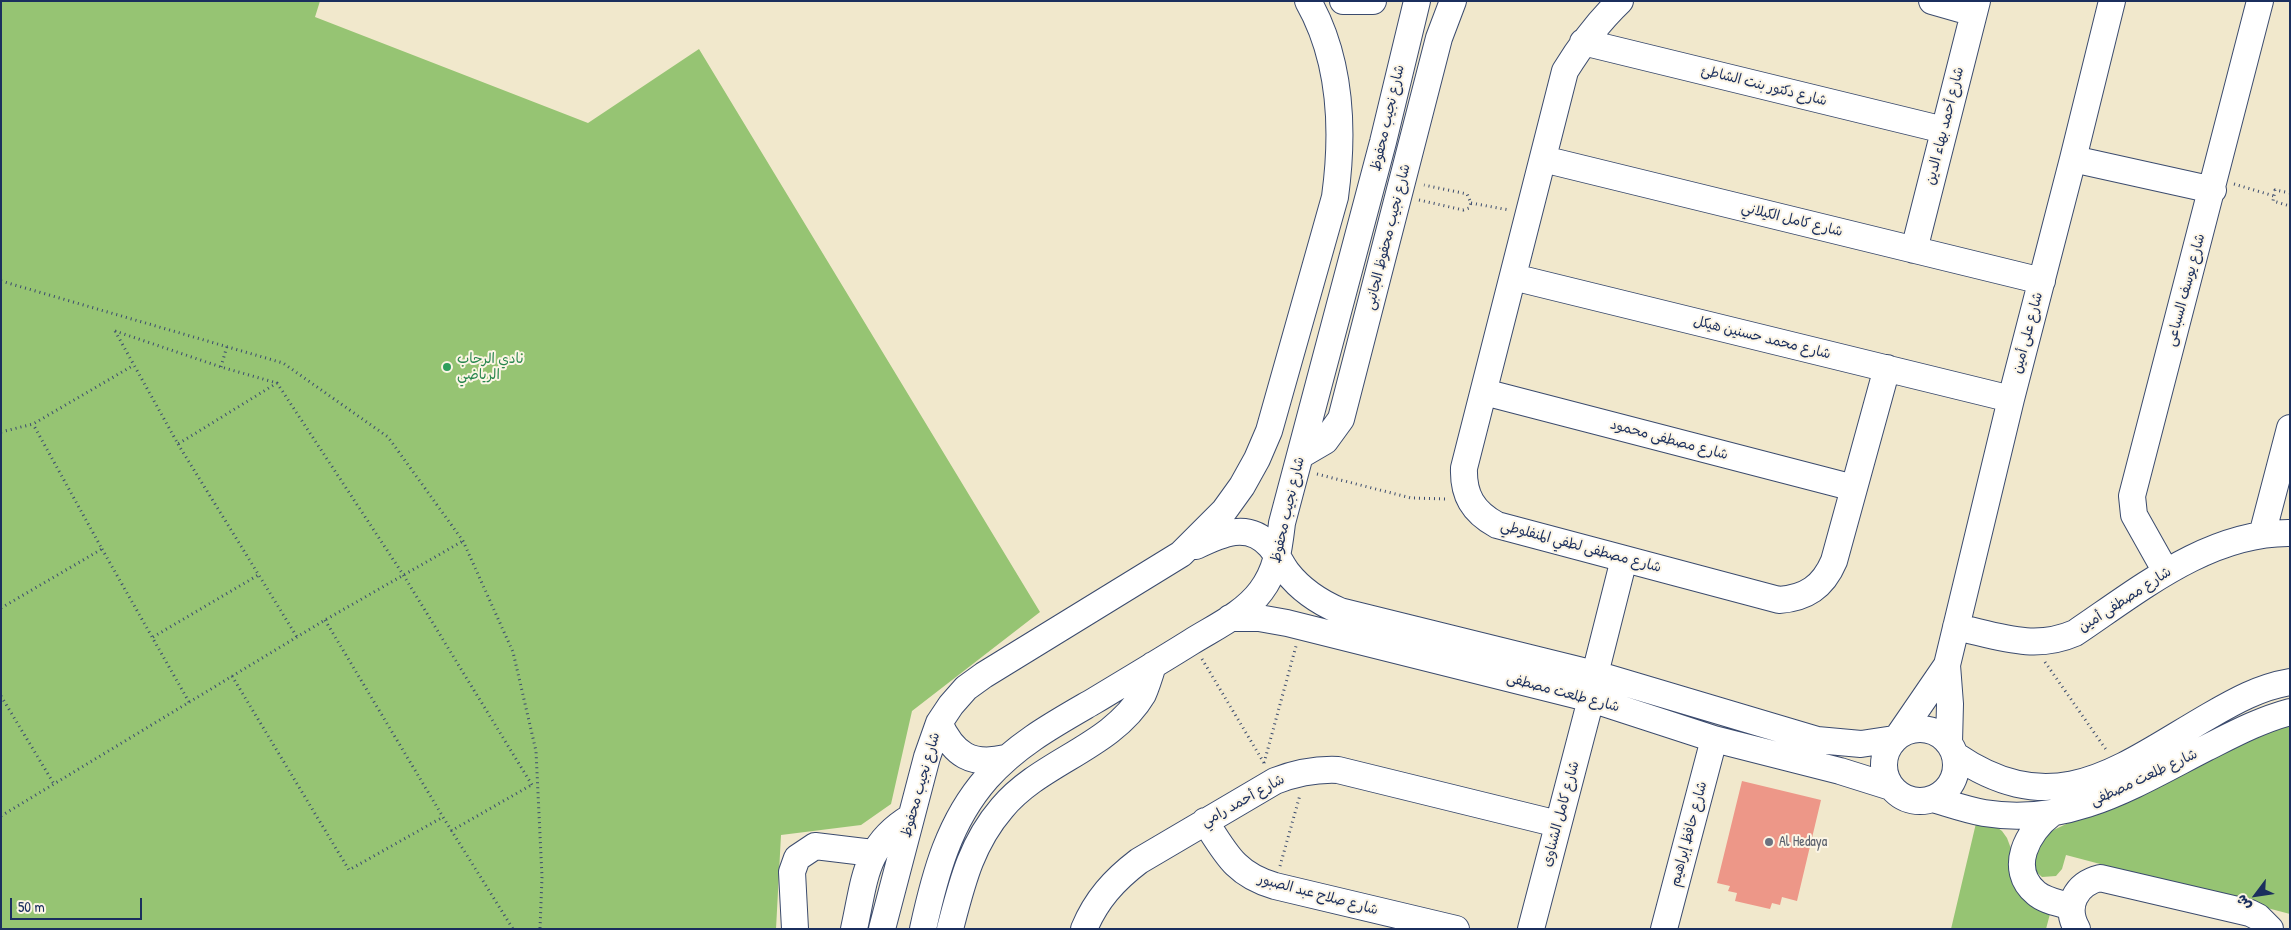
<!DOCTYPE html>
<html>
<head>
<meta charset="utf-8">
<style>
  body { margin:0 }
  #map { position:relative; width:2291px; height:930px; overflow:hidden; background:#f1e8cc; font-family:"Patrick Hand","Playpen Sans Arabic",sans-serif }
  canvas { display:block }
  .frame { position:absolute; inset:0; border:2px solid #1b2f5e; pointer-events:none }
  .north { position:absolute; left:2231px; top:870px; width:50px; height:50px; -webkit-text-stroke:4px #fcf5e5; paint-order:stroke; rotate:239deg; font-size:14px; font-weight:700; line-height:20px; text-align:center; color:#1b2f5e }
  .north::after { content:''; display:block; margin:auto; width:18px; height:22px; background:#1b2f5e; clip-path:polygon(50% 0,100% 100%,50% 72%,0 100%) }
  .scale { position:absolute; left:10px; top:898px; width:132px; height:22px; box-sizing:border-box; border:2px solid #1b2f5e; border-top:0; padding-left:6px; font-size:15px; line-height:18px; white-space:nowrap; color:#1b2f5e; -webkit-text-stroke:4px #fcf5e5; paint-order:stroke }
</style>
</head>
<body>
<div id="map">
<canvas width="2291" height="930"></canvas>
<div class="frame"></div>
<div class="north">ش</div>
<div class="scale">50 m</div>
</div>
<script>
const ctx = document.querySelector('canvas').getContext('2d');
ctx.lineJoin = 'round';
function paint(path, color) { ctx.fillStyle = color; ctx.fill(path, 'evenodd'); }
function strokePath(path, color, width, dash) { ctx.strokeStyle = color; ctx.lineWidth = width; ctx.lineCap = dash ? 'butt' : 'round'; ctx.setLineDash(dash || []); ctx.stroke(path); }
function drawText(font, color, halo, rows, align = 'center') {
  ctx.font = font + ' "Patrick Hand","Playpen Sans Arabic",sans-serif'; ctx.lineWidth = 4; ctx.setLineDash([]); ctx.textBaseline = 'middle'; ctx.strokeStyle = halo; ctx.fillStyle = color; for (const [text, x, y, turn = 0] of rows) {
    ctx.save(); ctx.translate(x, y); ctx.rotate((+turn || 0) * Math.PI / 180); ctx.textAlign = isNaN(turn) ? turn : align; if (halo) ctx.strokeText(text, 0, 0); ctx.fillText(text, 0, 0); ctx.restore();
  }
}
const green = new Path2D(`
  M 1,1 L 320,1 L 315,17 L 588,123 L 699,49 L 1040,612 L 912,711 L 891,804 L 861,825 L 781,835 L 776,929 L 1,929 Z
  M 2290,724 L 2290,914 L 2066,855 L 2062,869 L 2056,876 L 2042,877 L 2034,870 L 2033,848 L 2043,835 L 2254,735 Z
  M 1977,819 L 1994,825 L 2002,831 L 2007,838 L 2013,854 L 2051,910 L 2046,929 L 1951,929 Z`);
const building = new Path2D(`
  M 1742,781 L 1821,800 L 1797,901 L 1782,897 L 1780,905 L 1772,903 L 1770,909 L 1735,901 L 1737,893 L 1728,891 L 1730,886 L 1717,883 Z`);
const path = new Path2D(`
  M 2234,184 L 2274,196
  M 2290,193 L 2275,190 L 2273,201 L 2290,206
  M 1419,200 L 1463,210 L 1469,208 L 1471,203 L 1467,194 L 1424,185
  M 1471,203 L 1509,210
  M 1,281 L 283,363 L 388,437 L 463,541 L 513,652 L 536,751 L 542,877 L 540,929
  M 115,331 L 221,367 L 277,383 L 404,576 L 532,785
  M 115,331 L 178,444 L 277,383
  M 221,367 L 227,346
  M 1,432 L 33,424 L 134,365
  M 178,444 L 297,637
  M 1317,474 L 1411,498 L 1448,499
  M 102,549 L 189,702
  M 1,608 L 102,549 L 33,424
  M 325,620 L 443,817 L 513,929
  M 153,637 L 260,574
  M 1202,659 L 1264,763
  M 2045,662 L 2107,751
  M 232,676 L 349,870 L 443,817
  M 1,696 L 54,784
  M 1264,763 L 1296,646
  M 1,816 L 325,620 L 463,541
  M 451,831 L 533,784
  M 1280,866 L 1300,795`);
const minor = new Path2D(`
  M 1343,1 L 1373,1
  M 1620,1 C 1598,22 1581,45 1565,71 L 1464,468 C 1463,495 1473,512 1497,525 L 1779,600 C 1806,598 1823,587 1834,561 L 1887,368
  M 1932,1 L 1974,13
  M 1583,42 L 1944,130
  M 1543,159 L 2042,281
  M 2073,159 L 2213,190
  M 1914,250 L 1977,1
  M 1513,277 L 2011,399
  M 1484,392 L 1854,488
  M 1301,455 L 1325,441 L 1341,419 L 1439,38 L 1453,1
  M 2262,535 L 2290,428
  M 1196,546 C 1221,534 1248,521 1270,546 C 1277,554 1281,564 1287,572 C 1301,590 1319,602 1340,611 L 1595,674 L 1817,740 L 1861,744 L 1894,739
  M 2166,572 L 2134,515 L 2132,496 L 2260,1
  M 1230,618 L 1259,618 L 1287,623 L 1591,699 L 1714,739 L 1840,771 L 1891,787
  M 1956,627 C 1998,636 2034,651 2075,633 C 2139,590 2209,532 2290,533
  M 1947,665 L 1950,704 L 1949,743
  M 1595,674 L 1624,559
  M 939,723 C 954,755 971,766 1006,758
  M1884 765a36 36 0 1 1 72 0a36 36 0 1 1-72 0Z
  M 1899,735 L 1947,665 L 2011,399 L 2073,159 L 2112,1
  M 1955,755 C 2056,824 2119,768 2209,716 C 2235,701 2260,687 2290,682
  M 1933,799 C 1950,804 1967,810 1984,813 C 2069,827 2134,785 2206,748 C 2234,734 2260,720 2290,712
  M 2051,814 C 2028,831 2007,869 2036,893 C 2045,901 2060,903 2071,907
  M 1205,821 C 1226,854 1236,875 1275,886 L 1456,929
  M 795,929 L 792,872 L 797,858 L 815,846 L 873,853
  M 854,929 C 865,880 864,845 911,817
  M 882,929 L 927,757 L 939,723 L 951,705 L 966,688 L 984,675 L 1181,554 L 1224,511 L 1242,486 L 1257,459 L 1269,431 L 1335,197 C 1344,131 1342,61 1308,1
  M 923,929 C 935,874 949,821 987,778 C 1017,744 1056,723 1094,701 C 1127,681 1159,662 1191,642 C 1215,627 1244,614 1261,591 C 1277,570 1279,548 1282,523 L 1383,142 L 1417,1
  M 950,929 C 962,883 971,844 1002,808 C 1041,761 1111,748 1143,694 C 1147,685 1150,675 1153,665
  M 1084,929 C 1096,900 1114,880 1139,861 L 1275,781 C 1296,773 1316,769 1338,770 L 1558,824
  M 1531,929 L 1591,699
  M 1664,929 L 1714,739
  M 2077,929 C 2064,906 2076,884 2100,878 L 2250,913 L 2258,917 L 2270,929`);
const markers = [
  [447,367,5,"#2e9e5b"],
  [1769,842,5,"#6b7280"]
];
const streetNames = [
  ["شارع دكتور بنت الشاطئ",1764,86,14],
  ["شارع نجيب محفوظ",1388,118,-77],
  ["شارع أحمد بهاء الدين",1945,126,-76],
  ["شارع كامل الكيلاني",1792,220,14],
  ["شارع نجيب محفوظ الجانبى",1388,237,-76],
  ["شارع يوسف السباعى",2186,290,-75],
  ["شارع على أمين",2028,333,-75],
  ["شارع محمد حسنين هيكل",1762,338,14],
  ["شارع مصطفى محمود",1669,440,15],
  ["شارع نجيب محفوظ",1288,510,-77],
  ["شارع مصطفى لطفي المنفلوطي",1581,547,15],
  ["شارع مصطفى أمين",2125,600,-33],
  ["شارع طلعت مصطفى",1563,693,15],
  ["شارع طلعت مصطفى",2144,778,-25],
  ["شارع نجيب محفوظ",921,785,-74],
  ["شارع أحمد رامي",1243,801,-29],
  ["شارع كامل الشناوى",1561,814,-75],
  ["شارع حافظ إبراهيم",1689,834,-75],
  ["شارع صلاح عبد الصبور",1318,895,15]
];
const leisureNames = [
  ["نادي الرحاب",457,359],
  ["الرياضي",457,375]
];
const worshipNames = [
  ["Al Hedaya",1779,842]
];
paint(green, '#96c473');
paint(building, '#ed9788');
strokePath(minor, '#3b4b6e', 28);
strokePath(path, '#3b4b6e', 3, [1, 4]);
strokePath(minor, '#fff', 26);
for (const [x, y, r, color] of markers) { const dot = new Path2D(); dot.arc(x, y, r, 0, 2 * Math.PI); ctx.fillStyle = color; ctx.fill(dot); strokePath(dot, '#fcf5e5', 2); }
drawText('14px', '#1b2f5e', '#fcf5e5', streetNames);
drawText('14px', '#27864d', '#fcf5e5', leisureNames, 'left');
drawText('14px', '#5b616d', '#fcf5e5', worshipNames, 'left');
</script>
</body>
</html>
